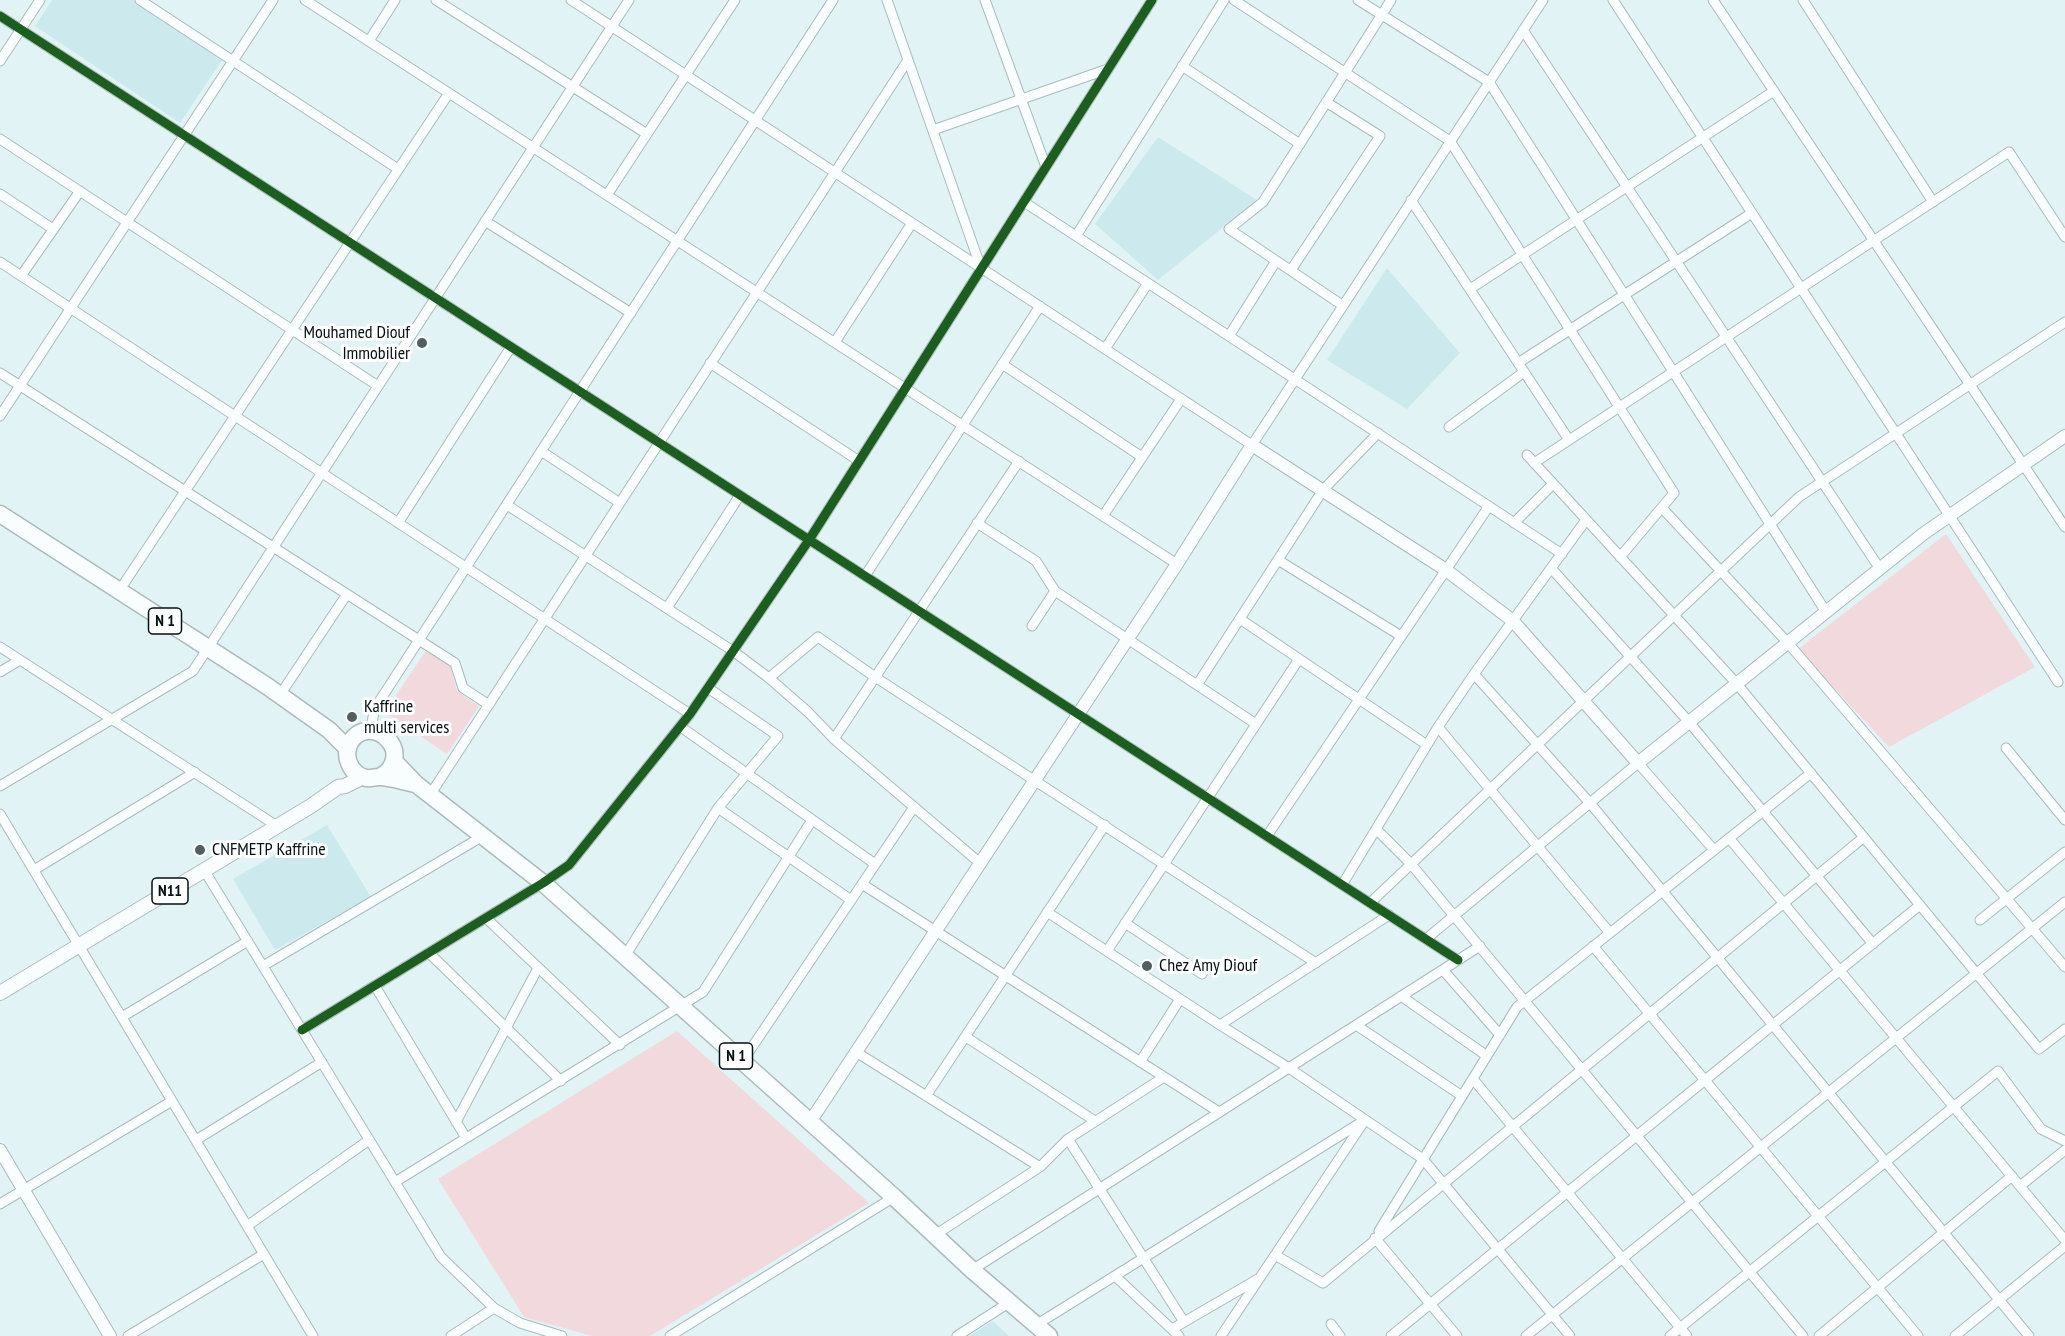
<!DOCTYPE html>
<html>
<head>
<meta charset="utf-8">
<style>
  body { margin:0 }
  canvas { display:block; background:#e1f3f5 }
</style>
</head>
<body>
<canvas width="2065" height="1336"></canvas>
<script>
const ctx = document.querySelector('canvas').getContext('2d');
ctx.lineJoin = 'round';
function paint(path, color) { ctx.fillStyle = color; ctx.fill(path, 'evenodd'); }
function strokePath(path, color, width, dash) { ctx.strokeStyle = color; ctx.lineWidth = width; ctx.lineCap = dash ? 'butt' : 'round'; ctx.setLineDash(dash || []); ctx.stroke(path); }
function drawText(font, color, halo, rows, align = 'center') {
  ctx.font = font + ' "PT Sans Narrow",sans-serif'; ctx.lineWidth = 6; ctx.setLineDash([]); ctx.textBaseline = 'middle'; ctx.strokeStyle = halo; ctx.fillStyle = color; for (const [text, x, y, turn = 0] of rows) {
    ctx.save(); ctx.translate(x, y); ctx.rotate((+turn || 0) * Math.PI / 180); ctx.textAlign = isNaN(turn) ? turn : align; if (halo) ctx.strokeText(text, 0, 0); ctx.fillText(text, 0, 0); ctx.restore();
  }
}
const built = new Path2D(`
  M 52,0 L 133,0 L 222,60 L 180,123 L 35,26 Z
  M 1158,137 L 1257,200 L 1158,280 L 1095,224 Z
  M 1387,268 L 1460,353 L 1407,409 L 1327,360 Z
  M 327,825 L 371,897 L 275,950 L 233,879 Z
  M 993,1321 L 1009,1336 L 969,1336 Z`);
const green = new Path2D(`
  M 1946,534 L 2035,667 L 1889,747 L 1798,649 Z
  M 427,649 L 450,665 L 457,691 L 479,706 L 447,754 L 385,712 Z
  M 677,1031 L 869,1203 L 650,1336 L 592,1336 L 524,1317 L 438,1179 Z`);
const street = new Path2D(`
  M 140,0 L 398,169
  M 305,0 L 1177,564
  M 436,0 L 647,134
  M 571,0 L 1252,445 L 1543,0
  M 887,0 L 981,268
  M 985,0 L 1046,167
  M 1234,0 L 1450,141 L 1674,493 L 1620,557
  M 1358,0 L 1489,82 L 1826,612
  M 1613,0 L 2058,682
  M 1713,0 L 2065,527
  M 1803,0 L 1933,202
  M 0,16 L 1458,960
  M 1523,30 L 1880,569
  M 369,41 L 395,0
  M 0,61 L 40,0
  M 1182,66 L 1300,144
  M 933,130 L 1108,69
  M 0,139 L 378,386
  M 0,194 L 53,229
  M 607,195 L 735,0
  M 1411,200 L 1569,440
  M 1024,202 L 1562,554
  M 485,221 L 631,313
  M 1076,236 L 1224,0
  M 0,262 L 690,714
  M 1291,270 L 1380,136 L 1326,102
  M 21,276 L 80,191
  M 1470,289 L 1774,91
  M 1342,305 L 1229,229 L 1263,202 L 1391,0
  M 1229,336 L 1276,261
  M 835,342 L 912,223
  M 1105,349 L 1148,283
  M 710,363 L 859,461
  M 1518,363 L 1752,213
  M 1002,364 L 1142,457
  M 0,373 L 455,663 L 463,688 L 489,705
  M 0,416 L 273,0
  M 1449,427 L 1524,372
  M 541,451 L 620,503
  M 1527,455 L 1737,684 L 2039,1049 L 2065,1029
  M 1534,463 L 2009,152 L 2065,237
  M 507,505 L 733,651 L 769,678 L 808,712 L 834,739 L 980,863
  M 1662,508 L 1788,643 L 2065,967
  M 1103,516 L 1181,399
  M 398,523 L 511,347
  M 977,523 L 1036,561 L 1055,591 L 1256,724
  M 1514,523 L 1553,484
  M 1278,560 L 1401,636
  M 1551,568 L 1689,722 L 1873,944
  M 865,576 L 1040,306
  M 119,591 L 449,93
  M 667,608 L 740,495
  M 1240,619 L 1427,745
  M 1032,626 L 1055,591
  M 0,647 L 277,826
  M 0,672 L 20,660
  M 1474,674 L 1590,803 L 2029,1336
  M 769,678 L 818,637 L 875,677 L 1316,963
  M 1197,685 L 1323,490 L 1378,433
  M 280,695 L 347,594
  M 681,727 L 875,864
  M 1438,727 L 1610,933
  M 370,731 L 375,708 L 833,0
  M 834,739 L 1019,461
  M 2006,748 L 2065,820
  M 0,786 L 193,671 L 629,0
  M 430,795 L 908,60
  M 718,808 L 851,900
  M 0,814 L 313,1336
  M 1376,829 L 1411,864 L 1803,1336
  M 1267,836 L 1489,506
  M 1729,838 L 2065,1240
  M 34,870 L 195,772
  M 204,870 L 441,1257 L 494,1308 L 520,1323 L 562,1336
  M 862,884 L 1219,1112
  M 1342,885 L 1438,727 L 1474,674 L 1586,520
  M 1370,903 L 1799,497 L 2065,322
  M 1047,912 L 1220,1025 L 1289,1068 L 1423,1159 L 1570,1336
  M 486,918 L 620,1045
  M 1980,920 L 2065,852
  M 1125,923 L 1202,974
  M 1426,939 L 1638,763 L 1714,850
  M 1593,946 L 1918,1336
  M 1107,951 L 1299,659
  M 429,953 L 561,1081
  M 625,956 L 718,808 L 778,736 L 708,688
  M 263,966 L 483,836
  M 1443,970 L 1500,1035
  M 375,986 L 466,1138
  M 1401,996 L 1487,1056
  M 122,1017 L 248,941
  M 1220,1025 L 1389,915
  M 1356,1025 L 1462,1096
  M 302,1030 L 543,883 L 569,865 L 690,714 L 809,540 L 1152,0
  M 966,1037 L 1095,1121
  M 856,1052 L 1040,1167
  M 742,1062 L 914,807
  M 1140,1062 L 1180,999
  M 1473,1079 L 1687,1336
  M 926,1096 L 1105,825
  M 456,1122 L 538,968
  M 1068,1139 L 1184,1322
  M 196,1140 L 322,1062
  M 395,1182 L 703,992 L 812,820
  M 2020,1186 L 2065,1150
  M 0,1204 L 172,1101
  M 247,1226 L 369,1140
  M 1379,1231 L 1517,1007 L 1811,773
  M 935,1235 L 1040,1167 L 1068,1139 L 1164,1077
  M 1375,1238 L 1457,1336
  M 1275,1255 L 1323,1283 L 1864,837
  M 972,1270 L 1480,946
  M 1115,1276 L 1179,1336
  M 1331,1324 L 1340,1336
  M 1036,1325 L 1365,1120
  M 1172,1329 L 1258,1279
  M 128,1336 L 264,1254
  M 451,1336 L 494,1308
  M 670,1336 L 894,1197
  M 957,1336 L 1010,1302
  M 1221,1336 L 1363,1123
  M 1391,1336 L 1920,905
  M 1526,1336 L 2065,902
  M 1670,1336 L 1998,1071 L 2041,1129 L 2065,1141
  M 1819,1336 L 2012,1176
  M 1955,1336 L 2065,1246`);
const secondary = new Path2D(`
  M 810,1122 L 1177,564 L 1252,445 L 1446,570 L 1513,621 L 1638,763 L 1923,534 L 2065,436
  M 0,1150 L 110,1336`);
const primary = new Path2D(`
  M 0,993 L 311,806 L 338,787 L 345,786 L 363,777`);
const highway = new Path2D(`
  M 0,514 L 267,686 L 329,730 L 348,749
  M 394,761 L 416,784 L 543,883 L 894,1197 L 972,1270 L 1049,1336
  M 380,777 C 418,754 372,711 351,741 C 342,755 350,774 366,778 C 371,779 374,777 379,777 C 391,777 404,782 416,784`);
const cycleway = new Path2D(`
  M 0,16 L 1458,960
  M 302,1030 L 543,883 L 569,865 L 690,714 L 809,540 L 1152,0`);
const markers = [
  [422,343,6,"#525f61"],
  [352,717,6,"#525f61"],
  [200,850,6,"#525f61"],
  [1147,966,6,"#525f61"]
];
const shields = [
  [165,621,33],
  [170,891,36],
  [736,1056,33]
];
const shieldNames = [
  ["N 1",165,621],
  ["N11",170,891],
  ["N 1",736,1056]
];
const poiNames = [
  ["Mouhamed Diouf",410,333,"right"],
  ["Immobilier",410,354,"right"],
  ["Kaffrine",364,707],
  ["multi services",364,728],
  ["CNFMETP Kaffrine",212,850],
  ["Chez Amy Diouf",1159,966]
];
paint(built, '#cceaed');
paint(green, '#f1d9de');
strokePath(street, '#acbabb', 11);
strokePath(secondary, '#acbabb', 14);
strokePath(primary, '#acbabb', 16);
strokePath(highway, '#acbabb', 19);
strokePath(street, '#fafdfe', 9);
strokePath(secondary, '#fafdfe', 12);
strokePath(primary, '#fafdfe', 14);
strokePath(highway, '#fafdfe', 16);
strokePath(cycleway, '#1b5e20', 9);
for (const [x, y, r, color] of markers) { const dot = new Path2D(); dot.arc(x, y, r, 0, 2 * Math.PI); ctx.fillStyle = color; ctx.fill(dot); strokePath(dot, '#fff', 2); }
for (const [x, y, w] of shields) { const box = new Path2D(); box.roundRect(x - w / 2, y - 13, w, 26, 4.5); ctx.fillStyle = '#fff'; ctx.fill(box); strokePath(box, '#051012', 1.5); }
drawText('bold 16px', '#051012', null, shieldNames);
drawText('18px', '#051012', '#fff', poiNames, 'left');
</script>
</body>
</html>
